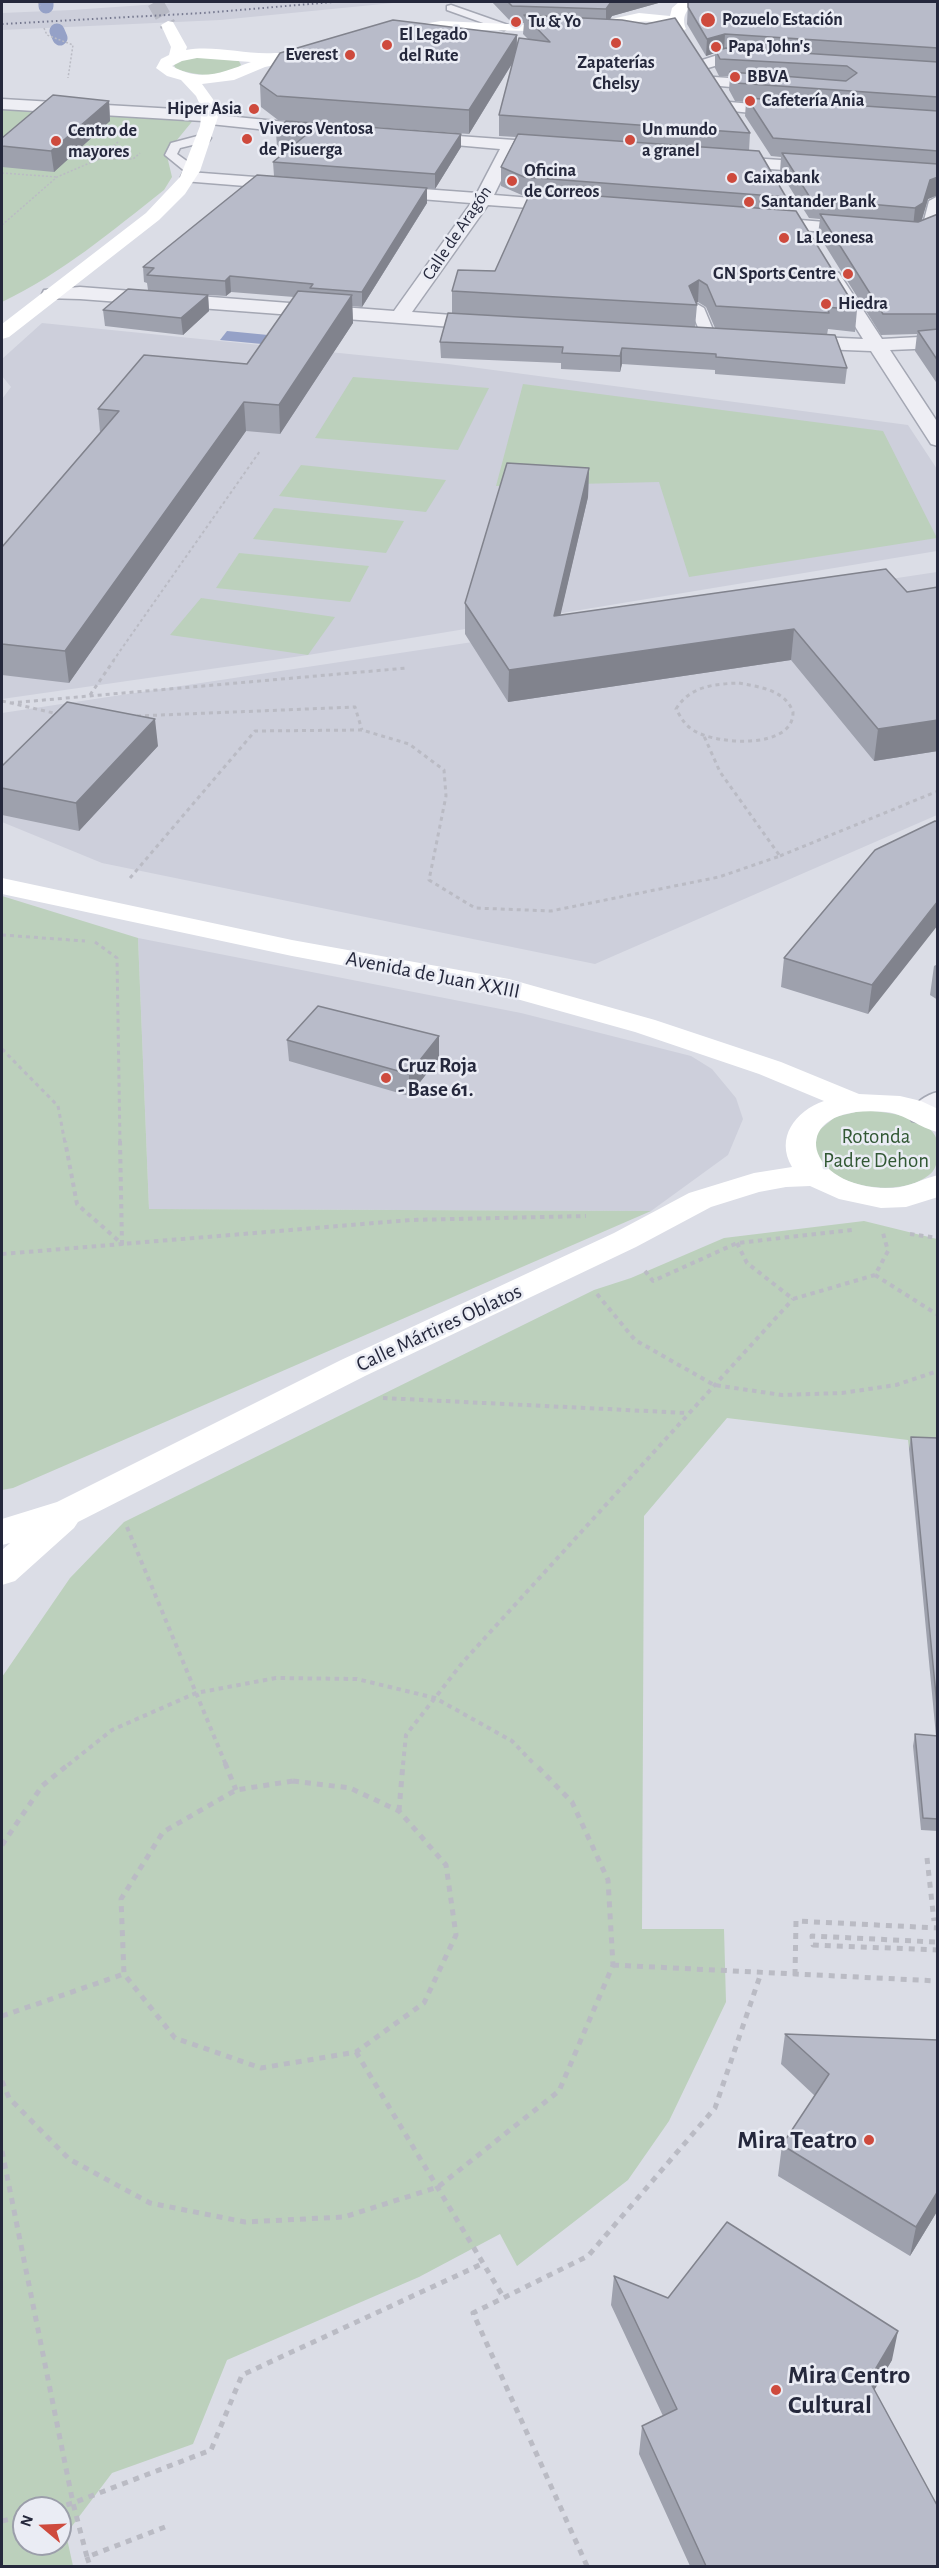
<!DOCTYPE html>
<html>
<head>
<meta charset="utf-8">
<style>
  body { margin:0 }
  #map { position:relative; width:939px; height:2568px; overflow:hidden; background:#dbdde6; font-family:"Alegreya Sans",sans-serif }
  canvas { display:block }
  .frame { position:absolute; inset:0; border:3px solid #25283c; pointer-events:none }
  .north { position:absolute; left:12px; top:2496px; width:60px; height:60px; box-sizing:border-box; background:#eaecf4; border:2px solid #9b9eaa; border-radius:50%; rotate:289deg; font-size:16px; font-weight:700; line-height:24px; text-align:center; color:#25283c }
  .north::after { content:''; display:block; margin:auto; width:21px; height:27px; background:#ce4a3d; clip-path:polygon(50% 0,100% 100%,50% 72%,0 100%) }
</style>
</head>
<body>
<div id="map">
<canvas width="939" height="2568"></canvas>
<div class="frame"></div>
<div class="north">N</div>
</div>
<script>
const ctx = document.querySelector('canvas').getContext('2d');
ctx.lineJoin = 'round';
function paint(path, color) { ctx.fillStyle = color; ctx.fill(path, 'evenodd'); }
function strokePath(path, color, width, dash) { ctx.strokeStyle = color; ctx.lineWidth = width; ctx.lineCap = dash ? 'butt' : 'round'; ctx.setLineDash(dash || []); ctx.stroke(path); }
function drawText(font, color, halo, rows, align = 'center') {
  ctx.font = font + ' "Alegreya Sans",sans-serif'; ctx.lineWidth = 5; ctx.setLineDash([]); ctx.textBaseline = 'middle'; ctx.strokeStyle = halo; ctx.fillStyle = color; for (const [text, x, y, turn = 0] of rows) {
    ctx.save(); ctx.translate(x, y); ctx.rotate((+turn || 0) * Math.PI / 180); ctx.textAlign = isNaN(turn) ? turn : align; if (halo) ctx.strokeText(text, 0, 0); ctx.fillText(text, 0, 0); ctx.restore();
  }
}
const built = new Path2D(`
  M 188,2 L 403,2 L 220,20 L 2,30 L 2,13 L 72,10 Z
  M 42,323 L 448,364 L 908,425 L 937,469 L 937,551 L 308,655 L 2,699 L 2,399 L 11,387 L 2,376 L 2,359 Z
  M 937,572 L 937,815 L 595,964 L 102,863 L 2,822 L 2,713 Z
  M 138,938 L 521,1013 L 691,1056 L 712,1069 L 736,1098 L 743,1119 L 728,1155 L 651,1211 L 149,1209 Z`);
const green = new Path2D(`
  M 196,56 L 239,61 L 241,65 C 227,81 194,75 176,69 L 174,65 L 178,61 Z
  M 2,107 L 195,118 L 172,146 L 167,156 L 172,177 L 164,190 C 112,231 61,274 2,302 Z
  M 353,377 L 489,388 L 458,450 L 315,438 Z
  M 523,384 L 883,431 L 937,538 L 689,577 L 659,482 L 496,486 Z
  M 301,465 L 446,480 L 426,512 L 279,496 Z
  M 274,508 L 404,521 L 386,553 L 253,539 Z
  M 239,553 L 369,566 L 350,602 L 216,588 Z
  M 201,598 L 335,617 L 308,655 L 170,635 Z
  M 2,896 L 138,938 L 149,1209 L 651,1211 L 13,1488 L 2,1490 Z
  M 864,1110 C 884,1112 930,1116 937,1140 C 938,1144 937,1150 937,1154 C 937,1167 935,1172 923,1179 C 895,1196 830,1188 817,1154 C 814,1148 817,1139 817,1132 L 835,1117 Z
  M 864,1221 L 937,1239 L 937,1440 L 909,1449 L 908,1440 L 727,1418 L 644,1516 L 642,1929 L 724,1929 L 726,2002 L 669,2121 L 628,2180 L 517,2266 L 500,2234 L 419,2277 L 227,2360 L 193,2444 L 112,2473 L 66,2534 L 73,2566 L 2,2566 L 2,1677 L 70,1578 L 124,1522 L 594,1290 L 631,1278 L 724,1238 ZM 24,2508 L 60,2508 L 60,2544 L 24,2544 Z`);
const water = new Path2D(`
  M 227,331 L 268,335 L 262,344 L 220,340 Z`);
const stream = new Path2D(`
  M 46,6 L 46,2
  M 57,31 L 60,38`);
const secondaryTunnel = new Path2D(`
  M 155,2 L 168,25`);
const pathFar4 = new Path2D(`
  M 38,2 L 40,6
  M 44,28 L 47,35 L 73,45 L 68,78
  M 118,142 L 99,159 L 133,159 L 140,153
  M 2,173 L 57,177
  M 2,225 L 57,177 L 99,159`);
const pathFar3 = new Path2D(`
  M 113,661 L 260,451`);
const pathFar2 = new Path2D(`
  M 739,683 C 760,687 785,690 793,712 C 794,750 715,745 693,730 C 685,725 681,718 676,709 C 690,686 714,684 739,683 Z
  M 90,695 L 114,660
  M 2,701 L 58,714
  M 10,703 L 407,668
  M 137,716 L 355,707 L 362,730
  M 780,856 L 938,791
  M 130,878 L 255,731 L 362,730 L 409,744 L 444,770 L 446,796 L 429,880 L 475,908 L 551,911 L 719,877 L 780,856 L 720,772 L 704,736
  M 2,935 L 85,941
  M 95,942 L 117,958 L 120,1143
  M 2,1049 L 58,1106 L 65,1143`);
const pathFar1 = new Path2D(`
  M 120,1141 L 122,1244 L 411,1220 L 586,1216
  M 910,1234 L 938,1238
  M 737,1243 L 747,1263 L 793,1299 L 875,1275 L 888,1251 L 883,1233
  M 2,1254 L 122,1244 L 77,1204 L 65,1141
  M 645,1271 L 653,1281 L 737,1243 L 852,1230
  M 875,1275 L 938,1315
  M 597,1294 L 635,1340 L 714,1385 L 782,1395 L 842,1393 L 896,1385 L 938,1371
  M 383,1398 L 687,1413
  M 127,1527 L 226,1765
  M 68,1765 L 112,1730 L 196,1693 L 276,1678 L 357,1679 L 435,1698 L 512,1741 L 535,1765
  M 403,1765 L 406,1735 L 463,1662 L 793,1299`);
const path = new Path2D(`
  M 225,1763 L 236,1790
  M 293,1781 L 350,1788 L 399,1811 L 446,1865 L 456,1935 L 424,2003 L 356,2052 L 261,2068 L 175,2038 L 124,1974 L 121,1899 L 163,1832 L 236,1790 Z
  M 399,1811 L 403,1763
  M 2,1845 L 42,1786 L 70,1763
  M 927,1858 L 934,1921
  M 935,1942 L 812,1936 L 813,1945 L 938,1950
  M 613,1965 L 938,1981
  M 795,1975 L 796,1921 L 938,1928
  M 2,2016 L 124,1974
  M 356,2052 L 504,2298
  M 2,2081 L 9,2098 L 69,2159 L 150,2203 L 245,2222 L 344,2217 L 438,2187 L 559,2091 L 613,1965 L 608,1880 L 572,1802 L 534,1763
  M 2,2151 L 73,2503 L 55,2508
  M 2,2521 L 24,2516
  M 165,2527 L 87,2557 L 73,2503 L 211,2450 L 242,2375 L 484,2263
  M 87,2557 L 90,2566
  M 587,2566 L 473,2313 L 588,2256 L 715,2108 L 761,1973`);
const lane = new Path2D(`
  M 451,5 L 508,25 L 509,27 L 504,30 L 500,29 L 447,10 L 447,6 Z
  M 205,134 L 211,138 L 209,141 L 180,148 L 177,154 L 195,167 L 195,173 L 187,173 L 165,155 L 171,143 Z
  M 697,304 L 704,308 L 716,337 L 714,340 L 709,341 L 702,337 L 690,308 Z`);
const street = new Path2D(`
  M 724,53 L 759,55 L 767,60 L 759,65 L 725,63 L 701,70 L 693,65 L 696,62 Z
  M 714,77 L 775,81 L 783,86 L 775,91 L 709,85 L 706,82 Z
  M 2,99 L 210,111 L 217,115 L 325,126 L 333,131 L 325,136 L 210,124 L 203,121 L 2,109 Z
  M 729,102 L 789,107 L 797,112 L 789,117 L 723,110 L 721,107 L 723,104 Z
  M 416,133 L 556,143 L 564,148 L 556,153 L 516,150 L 494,195 L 570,201 L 576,202 L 579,206 L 576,210 L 570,211 L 488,205 L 412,312 L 492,318 L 499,320 L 502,324 L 499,328 L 492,330 L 80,299 L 44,298 L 42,294 L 44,290 L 80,287 L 394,311 L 471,203 L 382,196 L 376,195 L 373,191 L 376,187 L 382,186 L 477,193 L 500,149 L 410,141 L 408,138 L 410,135 Z
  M 721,156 L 825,163 L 833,168 L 825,173 L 715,165 L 713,161 L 715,157 Z
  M 189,172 L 295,180 L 301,181 L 304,185 L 301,189 L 295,190 L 183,181 L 181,177 L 183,173 Z
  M 938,196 L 938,230 L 915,239 L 762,227 L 756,226 L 753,222 L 756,218 L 762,217 L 913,229 L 923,224 L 929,201 Z
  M 833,271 L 839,273 L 882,339 L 938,336 L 938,348 L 890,350 L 938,423 L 938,446 L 931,444 L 871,351 L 795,348 L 788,346 L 785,342 L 788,338 L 795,336 L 863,339 L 824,277 L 827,273 Z
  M 938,1092 L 938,1117 L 923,1123 L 912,1121 L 908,1114 C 915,1103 925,1095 938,1092 Z`);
const secondary = new Path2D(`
  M 679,2 L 694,2 C 687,11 681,16 686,29 L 670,38 L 640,39 L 638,36 L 640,33 L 671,27 L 670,25 C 639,16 608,27 578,34 L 572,32 L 441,29 L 393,37 L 386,33 L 393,29 L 441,21 L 574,27 L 639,13 L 670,16 L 672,8 Z
  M 168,21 L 173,22 L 187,47 L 186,50 C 216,45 245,55 275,53 C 288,53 323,43 330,51 L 327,54 L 265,67 L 234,80 L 202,84 L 215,102 L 218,117 L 200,171 L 185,194 L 159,220 L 9,337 L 2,339 L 2,324 L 146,213 L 180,177 L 200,126 L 202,109 L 196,96 L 181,80 L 167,76 L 156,68 L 161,59 L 169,55 L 171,47 L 161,25 ZM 197,58 L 251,62 C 223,72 201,83 172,66 L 182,61 Z
  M 2,878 L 292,940 L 509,979 L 655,1020 L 781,1062 L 859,1094 L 900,1096 L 921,1101 L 938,1109 L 938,1132 C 919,1128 906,1114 886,1112 C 783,1102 801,1191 893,1188 C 909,1187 922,1179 938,1175 L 938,1197 L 906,1207 L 881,1208 L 839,1199 L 810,1186 L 786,1187 L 759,1192 L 711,1207 L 636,1247 L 365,1376 L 78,1522 L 74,1528 L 15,1581 L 2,1585 L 2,1550 L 10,1543 L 2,1545 L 2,1519 L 57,1502 L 341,1360 L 614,1233 L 689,1193 L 754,1173 L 792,1167 C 775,1138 795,1111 824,1101 L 759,1074 L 635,1032 L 506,996 L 292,956 L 2,894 Z`);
const rail = new Path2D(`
  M 2,24 L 203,13 L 334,2`);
const wall = new Path2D(`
  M 492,2 L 662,2 L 612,16 L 610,19 L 750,133 L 749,151 L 786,197 L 785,211 L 857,310 L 855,332 L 828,329 L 827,335 L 847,368 L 845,384 L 715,374 L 715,370 L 622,364 L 620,372 L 561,369 L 561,363 L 441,358 L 440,342 L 452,313 L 452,291 L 495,271 L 529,196 L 524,196 L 501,186 L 501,167 L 516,137 L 499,136 L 499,115 L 512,64 L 469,134 L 278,120 L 261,107 L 260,84 L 517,35 L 517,48 L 528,39 L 523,34 L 524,23 L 512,23 ZM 698,302 L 706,307 L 715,328 L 695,327 L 697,305 L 696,303 Z
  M 688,2 L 938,2 L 938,195 L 928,199 L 922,220 L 938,214 L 938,385 L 915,351 L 917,334 L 881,335 L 818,234 L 820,219 L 809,218 L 780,172 L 781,157 L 771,156 L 745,116 L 746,102 L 735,101 L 729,90 L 730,76 L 719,76 L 715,68 L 715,53 L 706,56 L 687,24 Z
  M 109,101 L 110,121 L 54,172 L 2,167 L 2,138 Z
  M 276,133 L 461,147 L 435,189 L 274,176 L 273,162 L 290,148 L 277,147 Z
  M 427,188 L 427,203 L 362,307 L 352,306 L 353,323 L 280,434 L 246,431 L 69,683 L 2,675 L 2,547 L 100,432 L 98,409 L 247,364 L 294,297 L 231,292 L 226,296 L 208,295 L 209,311 L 183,335 L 105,326 L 103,310 L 148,290 L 147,283 L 144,282 L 143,267 Z
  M 589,468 L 588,497 L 560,615 L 907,592 L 938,587 L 938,751 L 874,761 L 791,660 L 508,702 L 465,634 L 465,603 Z
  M 158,746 L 79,831 L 2,815 L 2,766 Z
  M 935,821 L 868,1014 L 781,987 L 784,958 Z
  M 938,964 L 938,1000 L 930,995 L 934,966 Z
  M 439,1036 L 439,1058 L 409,1096 L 289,1061 L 287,1040 Z
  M 911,1437 L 938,1438 L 938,1831 L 921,1830 L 913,1746 L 915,1734 L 936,1736 L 909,1449 Z
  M 785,2034 L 938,2040 L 938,2210 L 910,2256 L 778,2176 L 782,2145 L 815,2096 L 781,2064 Z
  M 614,2276 L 668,2298 L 892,2360 L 874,2390 L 938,2566 L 690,2566 L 639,2454 L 642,2426 L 663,2416 L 611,2305 Z`);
const shadedWall = new Path2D(`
  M 611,2 L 662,2 L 612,16 L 606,26 L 606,9 Z
  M 725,34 L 724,51 L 716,51 L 715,53 L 706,56 L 707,39 Z
  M 517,35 L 516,57 L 469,134 L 469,110 Z
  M 109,101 L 110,121 L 54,172 L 51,151 Z
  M 461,134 L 461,147 L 435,189 L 435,174 Z
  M 938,177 L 938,195 L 928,199 L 921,222 L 913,227 L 915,208 L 930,180 Z
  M 427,188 L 427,203 L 362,307 L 362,292 Z
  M 230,276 L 231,292 L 226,296 L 225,281 Z
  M 699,280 L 698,302 L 692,305 L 689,286 Z
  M 208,295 L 209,311 L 183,335 L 181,318 Z
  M 352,295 L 353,323 L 280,434 L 279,405 Z
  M 622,348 L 622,364 L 620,372 L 620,356 Z
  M 244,402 L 246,431 L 69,683 L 65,651 Z
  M 589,468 L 588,497 L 553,647 L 554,616 Z
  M 794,629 L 791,660 L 508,702 L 509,670 Z
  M 155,719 L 158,746 L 79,831 L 76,803 Z
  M 938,720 L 938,751 L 874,761 L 878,729 Z
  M 938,901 L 938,925 L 868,1014 L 872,985 Z
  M 439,1036 L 439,1058 L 409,1096 L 409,1074 Z
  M 938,2191 L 938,2210 L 910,2256 L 916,2227 Z
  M 898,2331 L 892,2360 L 863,2409 L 869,2380 Z`);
const building = new Path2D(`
  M 508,2 L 611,2 L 606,9 L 512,6 Z
  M 688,2 L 938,2 L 938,48 L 725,34 L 707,39 L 688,7 Z
  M 524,15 L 622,20 L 646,24 L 675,18 L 750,133 L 499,115 L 519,38 L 550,42 Z
  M 393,20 L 517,35 L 469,110 L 277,96 L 260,84 L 280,53 Z
  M 726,48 L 938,62 L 938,97 L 736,83 L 730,72 L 846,81 L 857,73 L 847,66 L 720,59 L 716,51 Z
  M 53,95 L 109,101 L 51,151 L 2,146 L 2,138 Z
  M 747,98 L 938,111 L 938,151 L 773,138 Z
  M 286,121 L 461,134 L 435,174 L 273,162 L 306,135 L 276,133 Z
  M 518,134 L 759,151 L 786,197 L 524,177 L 501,167 Z
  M 782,153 L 938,164 L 938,177 L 930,180 L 923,203 L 915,208 L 811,199 Z
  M 257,175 L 427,188 L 362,292 L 310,288 L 313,284 L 230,276 L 225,281 L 147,275 L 154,268 L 143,267 Z
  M 531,191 L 796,211 L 857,310 L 827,307 L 829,313 L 716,306 L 707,285 L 699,280 L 689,286 L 697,305 L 452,291 L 458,270 L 495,271 Z
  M 820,214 L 918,222 L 938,214 L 938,314 L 883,314 Z
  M 128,289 L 208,295 L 181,318 L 103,310 Z
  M 298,291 L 352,295 L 279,405 L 244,402 L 65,651 L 2,644 L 2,547 L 119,411 L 98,409 L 144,355 L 247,364 Z
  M 448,313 L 835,335 L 847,368 L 716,357 L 716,354 L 622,348 L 620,356 L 562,353 L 563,347 L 440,342 Z
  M 938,329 L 938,361 L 918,331 Z
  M 507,463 L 589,468 L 554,616 L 886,569 L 907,592 L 938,587 L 938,720 L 878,729 L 794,629 L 509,670 L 465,603 Z
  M 67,702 L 155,719 L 76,803 L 2,788 L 2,766 Z
  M 935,821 L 938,822 L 938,901 L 872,985 L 784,958 L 875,850 Z
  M 318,1006 L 439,1036 L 409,1074 L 287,1040 Z
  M 911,1437 L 938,1438 L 938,1716 Z
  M 915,1734 L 938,1736 L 938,1819 L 923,1818 Z
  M 785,2034 L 938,2040 L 938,2191 L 916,2227 L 782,2145 L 829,2074 Z
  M 727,2222 L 898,2331 L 869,2380 L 938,2507 L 938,2566 L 706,2566 L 642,2426 L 677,2409 L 614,2276 L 668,2298 Z`);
const markers = [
  [708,20,8,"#ce4a3d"],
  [516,22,6,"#ce4a3d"],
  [616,43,6,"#ce4a3d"],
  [387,45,6,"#ce4a3d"],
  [716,47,6,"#ce4a3d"],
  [350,55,6,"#ce4a3d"],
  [735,77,6,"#ce4a3d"],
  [750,101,6,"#ce4a3d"],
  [254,109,6,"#ce4a3d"],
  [247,139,6,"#ce4a3d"],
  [630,140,6,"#ce4a3d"],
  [56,141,6,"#ce4a3d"],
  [732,178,6,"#ce4a3d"],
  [512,181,6,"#ce4a3d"],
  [749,202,6,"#ce4a3d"],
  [784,238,6,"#ce4a3d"],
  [848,274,6,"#ce4a3d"],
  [826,304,6,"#ce4a3d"],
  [386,1078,6,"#ce4a3d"],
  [869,2140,6,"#ce4a3d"],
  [776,2390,6,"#ce4a3d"]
];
const farPoinames = [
  ["Pozuelo Estación",722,20],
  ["Tu & Yo",528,22],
  ["El Legado",399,35],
  ["del Rute",399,56],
  ["Papa John's",728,47],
  ["Everest",338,55,"right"],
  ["Zapaterías",616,63,"center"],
  ["Chelsy",616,84,"center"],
  ["BBVA",747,77],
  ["Cafetería Ania",762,101],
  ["Hiper Asia",242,109,"right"],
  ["Viveros Ventosa",259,129],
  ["de Pisuerga",259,150],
  ["Un mundo",642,130],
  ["a granel",642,151],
  ["Centro de",68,131],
  ["mayores",68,152],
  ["Oficina",524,171],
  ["de Correos",524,192],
  ["Caixabank",744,178],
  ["Santander Bank",761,202],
  ["La Leonesa",796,238],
  ["GN Sports Centre",836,274,"right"],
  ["Hiedra",838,304]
];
const farStreetnames = [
  ["Calle de Aragón",457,233,-56]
];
const streetNames = [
  ["Avenida de Juan XXIII",433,975,11],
  ["Calle Mártires Oblatos",439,1328,-25]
];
const poiNames = [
  ["Cruz Roja",398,1066],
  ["- Base 61.",398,1090]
];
const parkNames = [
  ["Rotonda",876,1137],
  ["Padre Dehon",876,1161]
];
const nearPoinames = [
  ["Mira Teatro",857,2140],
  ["Mira Centro",788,2375,"left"],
  ["Cultural",788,2405,"left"]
];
paint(built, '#cdcfdb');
paint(green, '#bcd0bc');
paint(water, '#95a1c7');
strokePath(stream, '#95a1c7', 15);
strokePath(secondaryTunnel, '#b7b9c4', 16, [16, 8]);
strokePath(lane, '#a4a7b3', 3);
strokePath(street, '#a4a7b3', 3);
strokePath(pathFar4, '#babbc4', 1.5, [2, 2]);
strokePath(pathFar3, '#babbc4', 2, [3, 3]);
strokePath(pathFar2, '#babbc4', 3, [4, 4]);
strokePath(pathFar1, '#babbc4', 4, [4.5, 4.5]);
strokePath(path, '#babbc4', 5, [6, 6]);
paint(lane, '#eeeef4');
paint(street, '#eeeef4');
paint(secondary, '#fff');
strokePath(rail, '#75788f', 2, [1.5, 3]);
paint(wall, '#9ea1ad');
paint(shadedWall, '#81838d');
paint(building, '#b8bbc9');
strokePath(building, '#81838d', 1.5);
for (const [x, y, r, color] of markers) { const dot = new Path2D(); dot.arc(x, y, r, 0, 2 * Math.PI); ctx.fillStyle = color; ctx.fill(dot); strokePath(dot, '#eaecf4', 2); }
drawText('bold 18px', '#25283c', '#eaecf4', farPoinames, 'left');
drawText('18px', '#25283c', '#eaecf4', farStreetnames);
drawText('21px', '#25283c', '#eaecf4', streetNames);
drawText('bold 21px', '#25283c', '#eaecf4', poiNames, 'left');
drawText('21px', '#325834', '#eaecf4', parkNames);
drawText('bold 26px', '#25283c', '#eaecf4', nearPoinames, 'right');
</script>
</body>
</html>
